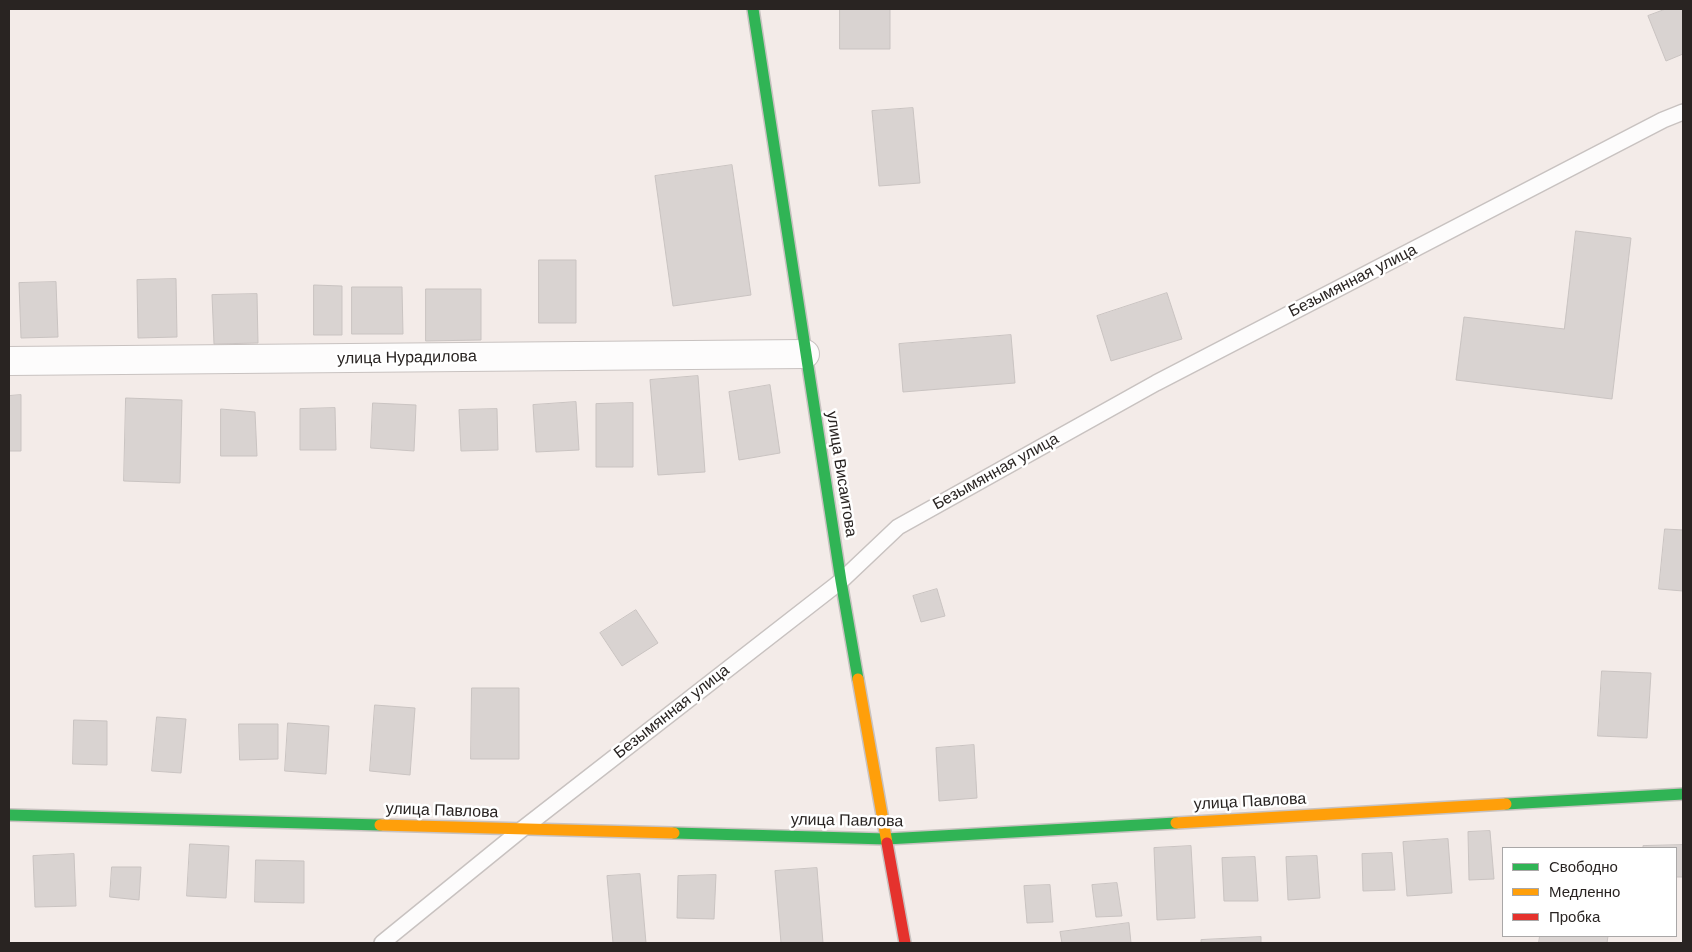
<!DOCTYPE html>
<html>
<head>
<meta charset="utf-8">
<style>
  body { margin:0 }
  #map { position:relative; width:1692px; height:952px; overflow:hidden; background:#f3ebe8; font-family:Arial,sans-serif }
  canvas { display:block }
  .frame { position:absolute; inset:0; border:10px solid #292422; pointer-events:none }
  .legend { position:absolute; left:1502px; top:847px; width:175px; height:90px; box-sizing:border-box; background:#fff; border:1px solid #a9a7a7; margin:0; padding:6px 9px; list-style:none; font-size:15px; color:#292422 }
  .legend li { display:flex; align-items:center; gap:10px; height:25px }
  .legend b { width:25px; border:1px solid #a9a7a7 }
</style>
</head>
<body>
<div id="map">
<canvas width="1692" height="952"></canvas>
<div class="frame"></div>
<ul class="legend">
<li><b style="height:6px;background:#30b455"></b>Свободно</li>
<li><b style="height:6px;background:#ff9f0a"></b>Медленно</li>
<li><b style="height:6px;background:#e5322d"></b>Пробка</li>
</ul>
</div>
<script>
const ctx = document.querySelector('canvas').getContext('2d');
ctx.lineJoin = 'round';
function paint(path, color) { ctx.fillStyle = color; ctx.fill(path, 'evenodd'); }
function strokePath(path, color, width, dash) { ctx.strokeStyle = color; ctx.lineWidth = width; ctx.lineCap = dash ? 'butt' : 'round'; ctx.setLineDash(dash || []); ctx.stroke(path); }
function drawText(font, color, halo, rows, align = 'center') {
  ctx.font = font + ' Arial,sans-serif'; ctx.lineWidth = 5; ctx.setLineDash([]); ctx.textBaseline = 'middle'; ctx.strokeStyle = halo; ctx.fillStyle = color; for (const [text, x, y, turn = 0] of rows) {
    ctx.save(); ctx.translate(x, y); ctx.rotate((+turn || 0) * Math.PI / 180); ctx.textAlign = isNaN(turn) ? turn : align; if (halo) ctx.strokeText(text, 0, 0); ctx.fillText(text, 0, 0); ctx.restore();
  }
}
const building = new Path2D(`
  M 840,9 L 890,9 L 890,49 L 840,49 Z
  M 1666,9 L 1683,9 L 1683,54 L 1666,61 L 1648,16 Z
  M 913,108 L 920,183 L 879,186 L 872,111 Z
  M 732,165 L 751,295 L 673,306 L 655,176 Z
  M 1576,231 L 1631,238 L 1612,399 L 1456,380 L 1464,317 L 1564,329 Z
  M 539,260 L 576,260 L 576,323 L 539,323 Z
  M 176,279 L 177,337 L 138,338 L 137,280 Z
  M 56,282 L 58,337 L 21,338 L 19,283 Z
  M 314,285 L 342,286 L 342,335 L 314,335 Z
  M 352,287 L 402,287 L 403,334 L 352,334 Z
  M 426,289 L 481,289 L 481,340 L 426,341 Z
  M 1167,293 L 1182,339 L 1111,361 L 1097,316 Z
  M 257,294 L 258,343 L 214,344 L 212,295 Z
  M 1011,335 L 1015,383 L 903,392 L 899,344 Z
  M 698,376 L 705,472 L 658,475 L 650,380 Z
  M 770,385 L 780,453 L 739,460 L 729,392 Z
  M 21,395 L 21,451 L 9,451 L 9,396 Z
  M 126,398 L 182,400 L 180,483 L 124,481 Z
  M 576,402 L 579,450 L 536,452 L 533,405 Z
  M 373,403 L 416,405 L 414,451 L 371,448 Z
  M 633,403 L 633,467 L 596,467 L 596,404 Z
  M 335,408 L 336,450 L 300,450 L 300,409 Z
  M 221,409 L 255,412 L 257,456 L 221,456 Z
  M 497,409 L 498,450 L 461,451 L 459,410 Z
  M 1665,529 L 1683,530 L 1683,591 L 1659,589 Z
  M 937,589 L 945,616 L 921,622 L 913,596 Z
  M 636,610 L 658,643 L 622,666 L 600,633 Z
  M 1602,671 L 1651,673 L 1647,738 L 1598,736 Z
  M 472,688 L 519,688 L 519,759 L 471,759 Z
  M 375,705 L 415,708 L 410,775 L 370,771 Z
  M 157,717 L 186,719 L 181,773 L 152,771 Z
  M 74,720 L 107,721 L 107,765 L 73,764 Z
  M 288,723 L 329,726 L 326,774 L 285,771 Z
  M 239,724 L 278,724 L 278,759 L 240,760 Z
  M 974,745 L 977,798 L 939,801 L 936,748 Z
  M 1490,831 L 1494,879 L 1469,880 L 1468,832 Z
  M 1448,839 L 1452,893 L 1407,896 L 1403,842 Z
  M 190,844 L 229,846 L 226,898 L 187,896 Z
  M 1683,845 L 1683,877 L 1676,877 L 1676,848 L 1643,848 L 1643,846 Z
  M 1191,846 L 1195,918 L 1157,920 L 1154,848 Z
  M 1392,853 L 1395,890 L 1363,891 L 1362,854 Z
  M 74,854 L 76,906 L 35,907 L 33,856 Z
  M 1317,856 L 1320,898 L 1288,900 L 1286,857 Z
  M 1255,857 L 1258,901 L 1224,901 L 1222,858 Z
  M 256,860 L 304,861 L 304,903 L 255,902 Z
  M 112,867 L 141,867 L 139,900 L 110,897 Z
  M 817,868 L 823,943 L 781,943 L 775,871 Z
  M 640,874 L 646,943 L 613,943 L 607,876 Z
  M 716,875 L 714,919 L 677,918 L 678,876 Z
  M 1117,883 L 1122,916 L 1096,917 L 1092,885 Z
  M 1050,885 L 1053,922 L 1027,923 L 1024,886 Z
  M 1129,923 L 1131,943 L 1062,943 L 1060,932 Z
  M 1540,936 L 1608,936 L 1607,943 L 1539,943 Z
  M 1261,937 L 1261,943 L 1201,943 L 1201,940 Z`);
const lane = new Path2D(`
  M 382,943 L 521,830 L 841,581 L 898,527 L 1156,383 L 1663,120 L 1683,112`);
const street = new Path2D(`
  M 9,361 L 805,354`);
const fast = new Path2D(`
  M 753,9 L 841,581 L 858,679
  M 1506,804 L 1683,794
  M 9,815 L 380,825
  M 674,833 L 886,839 L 1176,823`);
const slow = new Path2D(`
  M 858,679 L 887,843
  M 1176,823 L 1506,804
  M 380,825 L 674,833`);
const jam = new Path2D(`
  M 887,843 L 905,943`);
const streetNames = [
  ["Безымянная улица",1353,281,-27],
  ["улица Нурадилова",407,358,-1],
  ["Безымянная улица",996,472,-29],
  ["улица Висаитова",841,474,81],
  ["Безымянная улица",672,712,-38],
  ["улица Павлова",1250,802,-3],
  ["улица Павлова",442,811,2],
  ["улица Павлова",847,821,1]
];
paint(building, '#d9d3d1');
strokePath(building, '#c9c3c1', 1);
strokePath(lane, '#c8c2c0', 18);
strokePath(street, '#c8c2c0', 30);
strokePath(fast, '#c8c2c0', 14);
strokePath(slow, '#c8c2c0', 14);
strokePath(jam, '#c8c2c0', 14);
strokePath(lane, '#fdfcfc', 15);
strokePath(street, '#fdfcfc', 28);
strokePath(fast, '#30b455', 11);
strokePath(slow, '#ff9f0a', 11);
strokePath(jam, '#e5322d', 11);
drawText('16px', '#292422', '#fff', streetNames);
</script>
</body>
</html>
